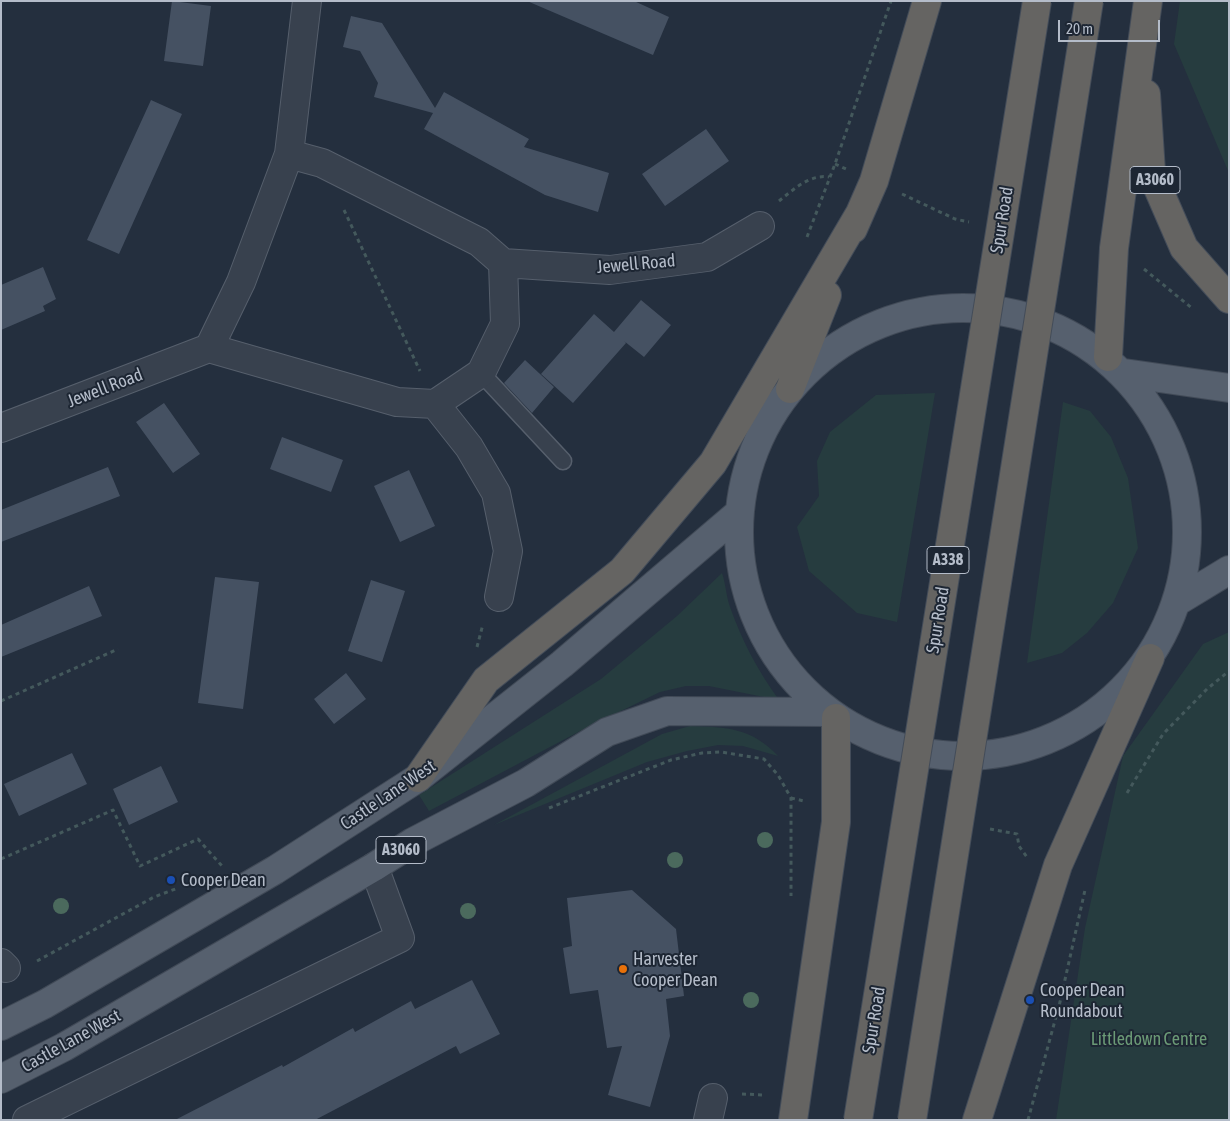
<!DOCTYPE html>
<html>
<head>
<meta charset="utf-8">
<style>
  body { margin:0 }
  #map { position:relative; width:1230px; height:1121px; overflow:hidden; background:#242f3e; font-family:"Asap Condensed",sans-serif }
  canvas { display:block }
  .frame { position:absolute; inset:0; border:2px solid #b4bcc9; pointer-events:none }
  .scale { position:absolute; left:1058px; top:20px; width:102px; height:22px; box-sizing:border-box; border:2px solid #b4bcc9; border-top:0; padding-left:6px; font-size:15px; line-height:18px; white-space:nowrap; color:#b4bcc9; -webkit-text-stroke:4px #1d2633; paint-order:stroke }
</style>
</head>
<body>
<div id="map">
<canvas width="1230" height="1121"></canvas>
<div class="frame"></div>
<div class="scale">20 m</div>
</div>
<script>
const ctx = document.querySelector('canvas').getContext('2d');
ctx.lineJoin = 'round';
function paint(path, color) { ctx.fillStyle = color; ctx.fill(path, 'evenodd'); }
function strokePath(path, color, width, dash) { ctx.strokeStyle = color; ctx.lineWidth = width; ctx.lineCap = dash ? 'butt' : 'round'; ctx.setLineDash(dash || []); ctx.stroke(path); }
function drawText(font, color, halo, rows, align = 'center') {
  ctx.font = font + ' "Asap Condensed",sans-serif'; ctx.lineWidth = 4; ctx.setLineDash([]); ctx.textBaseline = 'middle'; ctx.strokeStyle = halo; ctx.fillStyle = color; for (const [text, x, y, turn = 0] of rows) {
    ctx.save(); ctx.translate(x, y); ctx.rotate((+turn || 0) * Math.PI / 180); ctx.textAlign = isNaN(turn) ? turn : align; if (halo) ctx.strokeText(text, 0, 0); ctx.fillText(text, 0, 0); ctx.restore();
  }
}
const green = new Path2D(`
  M 1180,1 L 1229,1 L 1229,173 L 1174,44 Z
  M 935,393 L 897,622 L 857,613 L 809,571 L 797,527 L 819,496 L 817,461 L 830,432 L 876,395 Z
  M 1063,402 L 1090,411 L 1111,437 L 1128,478 L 1138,548 L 1113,603 L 1087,633 L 1062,653 L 1027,663 Z
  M 722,573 C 726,585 726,596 730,607 C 742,641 758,671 779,700 L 709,686 L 686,686 L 660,692 L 584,729 L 429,811 L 419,795 L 601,679 L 677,616 Z
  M 1229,632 L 1229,1120 L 1056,1120 L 1085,928 L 1123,756 L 1203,644 Z
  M 690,726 C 727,727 752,728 778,756 L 743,746 L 718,745 L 687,751 L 647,762 L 494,825 L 662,734 Z`);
const building = new Path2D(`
  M 172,1 L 211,6 L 203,66 L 164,61 Z
  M 527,1 L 634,1 L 669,17 L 653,55 Z
  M 351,16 L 382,23 L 435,108 L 444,92 L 529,139 L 524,147 L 609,173 L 598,212 L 545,195 L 424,129 L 433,113 L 374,97 L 378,83 L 360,51 L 343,47 Z
  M 151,100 L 182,114 L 119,254 L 87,240 Z
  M 706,129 L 729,161 L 665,206 L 642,174 Z
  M 43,267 L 56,299 L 43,306 L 45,311 L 1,330 L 1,285 Z
  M 641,300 L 671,325 L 644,357 L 624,341 L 626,343 L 573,403 L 541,374 L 594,314 L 614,332 Z
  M 525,360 L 554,387 L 532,413 L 504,383 Z
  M 164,403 L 200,454 L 173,473 L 136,422 Z
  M 282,437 L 343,460 L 331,492 L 270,469 Z
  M 108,467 L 120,496 L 1,542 L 1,510 Z
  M 409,470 L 435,526 L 400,542 L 374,486 Z
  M 215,577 L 259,582 L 243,709 L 198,703 Z
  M 371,580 L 405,591 L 382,662 L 348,651 Z
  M 89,586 L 102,616 L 1,657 L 1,625 Z
  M 346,673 L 366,699 L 334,724 L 314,699 Z
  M 72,753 L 87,784 L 19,816 L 4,784 Z
  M 161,766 L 178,802 L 129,825 L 113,789 Z
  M 632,890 L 676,929 L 684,996 L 666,999 L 670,1036 L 650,1107 L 608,1095 L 622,1046 L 607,1048 L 598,990 L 570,994 L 563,948 L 572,946 L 567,898 Z
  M 472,980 L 500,1034 L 460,1054 L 456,1046 L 315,1120 L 175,1120 L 282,1065 L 283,1067 L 353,1028 L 355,1032 L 411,1001 L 415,1009 Z`);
const path = new Path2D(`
  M 835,164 L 846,169
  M 902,194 L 955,219 L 969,222
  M 779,201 C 794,189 810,174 829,177
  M 344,210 L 420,371
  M 807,237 L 835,164 L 891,1
  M 1144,269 L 1193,309
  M 477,647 L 483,624
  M 1,701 L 118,649
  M 1127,793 L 1163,734 L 1207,689 L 1229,671
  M 791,798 L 804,801
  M 549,808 L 671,760 L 702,753 L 721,752 L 764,759 L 778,775 L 791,798 L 791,896
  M 990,829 L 1017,834 L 1019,846 L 1027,857
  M 1,859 L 113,810 L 140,866 L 198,839 L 222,866
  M 37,961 L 154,897 L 178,888
  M 742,1094 L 764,1095 L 764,1093
  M 1028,1120 L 1060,1002 L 1085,890`);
const service = new Path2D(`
  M 481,373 L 563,461`);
const minor = new Path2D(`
  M 503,263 L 610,270 L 707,257 L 760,226
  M 209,348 L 397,402 L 435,404 L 481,373 L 505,324 L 503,263 L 479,242 L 322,163 L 289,154
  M 435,404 L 469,447 L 496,493 L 508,551 L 499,597
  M 1,428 L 209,348 L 241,282 L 289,154 L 307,1
  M 1,963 L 6,968
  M 27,1120 L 400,938 L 374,867
  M 708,1120 L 713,1098`);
const primary = new Path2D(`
  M739 532a224 224 0 1 1 448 0a224 224 0 1 1-448 0Z
  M 1124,373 L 1229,388
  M 1178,601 L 1229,570
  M 1,1026 L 45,1004 L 275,870 L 418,778 L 562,664 L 739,513
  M 1,1079 L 64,1047 L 374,867 L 413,842 L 526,783 L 607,732 L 667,711 L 827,712`);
const trunk = new Path2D(`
  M 1146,94 L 1151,172 L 1184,248 L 1229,299
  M 853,229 L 874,181 L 927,1
  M 1108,357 L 1114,248 L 1148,1
  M 790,389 L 827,295
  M 418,778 L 486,680 L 622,571 L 713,463 L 860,213
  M 793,1120 L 836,822 L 836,718
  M 977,1120 L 1058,865 L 1150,658`);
const trunkBridge = new Path2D(`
  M 858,1120 L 1037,1
  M 912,1120 L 1089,1`);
const trees = [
  [765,840],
  [675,860],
  [61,906],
  [468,911],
  [751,1000]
];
const markers = [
  [171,880,5,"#1a4fb4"],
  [623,969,5,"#e8710a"],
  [1030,1000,5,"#1a4fb4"]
];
const shields = [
  [1155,180,50],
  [948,560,42],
  [401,850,50]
];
const shieldNames = [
  ["A3060",1155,180],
  ["A338",948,560],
  ["A3060",401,850]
];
const streetNames = [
  ["Spur Road",1002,220,-81],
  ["Jewell Road",636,264,-5],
  ["Jewell Road",105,388,-21],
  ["Spur Road",938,620,-81],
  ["Castle Lane West",388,795,-34],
  ["Spur Road",874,1020,-81],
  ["Castle Lane West",71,1041,-29]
];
const poiNames = [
  ["Cooper Dean",181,880],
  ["Harvester",633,959],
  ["Cooper Dean",633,980],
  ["Cooper Dean",1040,990],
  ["Roundabout",1040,1011]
];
const parkNames = [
  ["Littledown Centre",1149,1039]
];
paint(green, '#263c3f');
paint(building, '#455162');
strokePath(service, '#565f6c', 19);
strokePath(minor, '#565f6c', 30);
strokePath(primary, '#414a57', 30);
strokePath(trunk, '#434c59', 30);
strokePath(path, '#44595c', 3, [4, 4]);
strokePath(service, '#38414e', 16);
strokePath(minor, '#38414e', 28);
strokePath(primary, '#56606e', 28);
strokePath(trunk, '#656462', 28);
strokePath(trunkBridge, '#434c59', 30, []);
strokePath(trunkBridge, '#656462', 28);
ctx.fillStyle = '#4b6a5d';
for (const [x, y] of trees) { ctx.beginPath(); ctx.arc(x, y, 8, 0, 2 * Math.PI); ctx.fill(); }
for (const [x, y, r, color] of markers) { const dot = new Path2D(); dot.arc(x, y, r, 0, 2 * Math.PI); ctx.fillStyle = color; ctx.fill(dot); strokePath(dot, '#1d2633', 2); }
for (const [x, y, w] of shields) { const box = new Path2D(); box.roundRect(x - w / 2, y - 13.5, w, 27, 4); ctx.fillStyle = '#1d2633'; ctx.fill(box); strokePath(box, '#b4bcc9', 1); }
drawText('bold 16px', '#b4bcc9', null, shieldNames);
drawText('18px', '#b4bcc9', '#1d2633', streetNames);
drawText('18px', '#b4bcc9', '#1d2633', poiNames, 'left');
drawText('18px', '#6b9a76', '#1d2633', parkNames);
</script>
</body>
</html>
